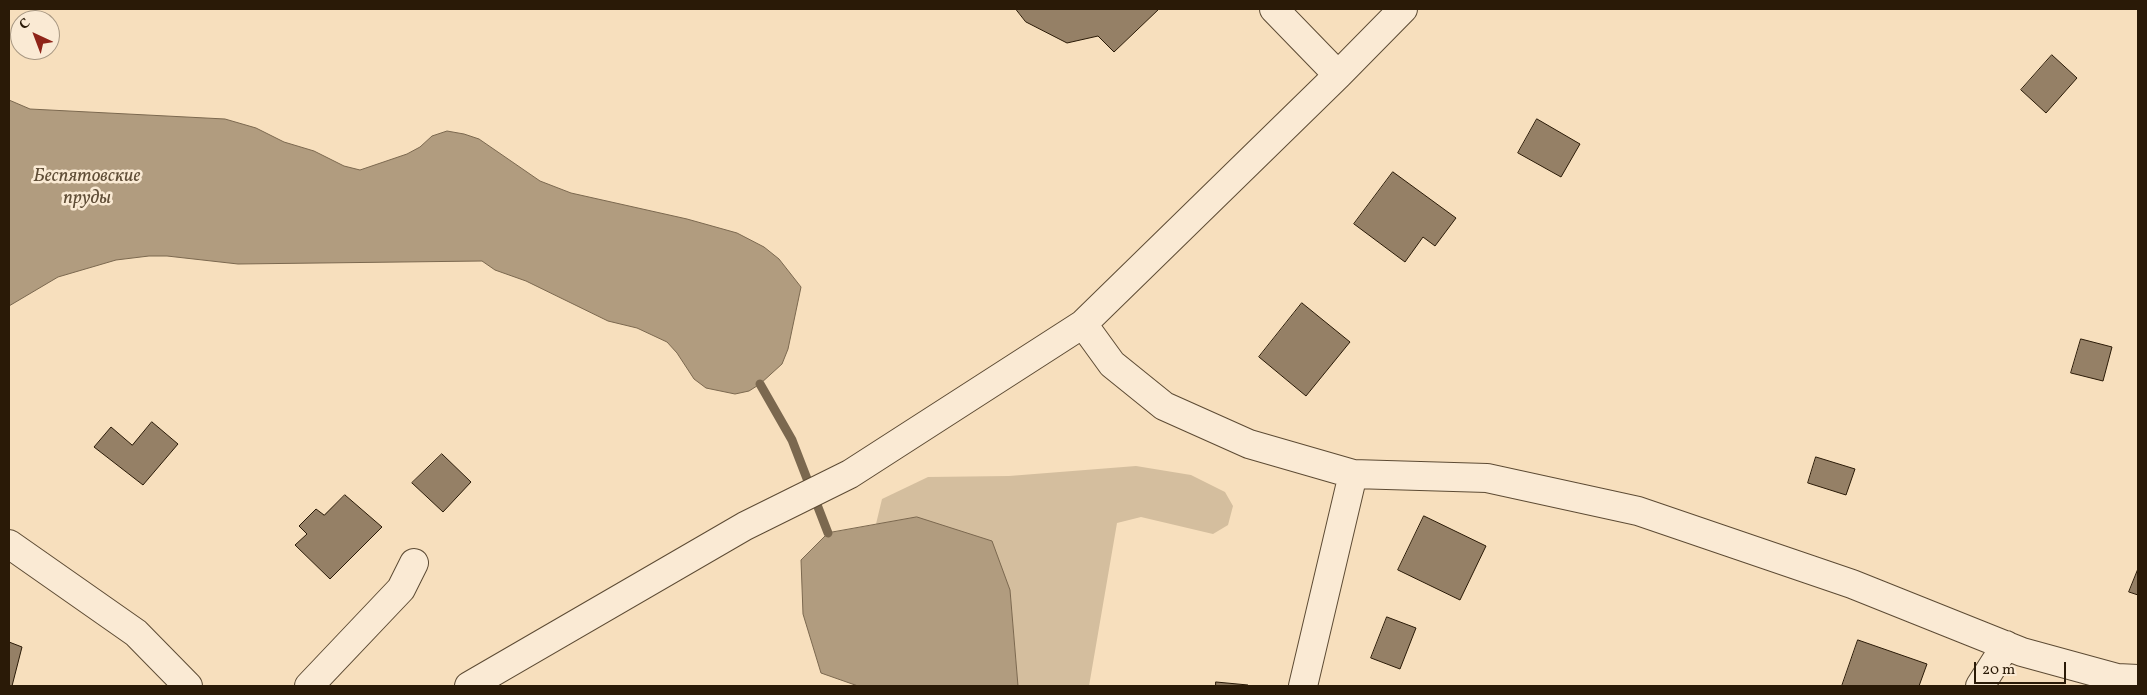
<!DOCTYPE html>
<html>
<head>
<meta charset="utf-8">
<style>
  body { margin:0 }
  #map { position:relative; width:2147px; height:695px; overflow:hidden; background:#f7dfbd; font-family:Vollkorn,serif }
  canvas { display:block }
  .frame { position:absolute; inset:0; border:10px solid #2a1a07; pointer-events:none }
  .north { position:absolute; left:10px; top:10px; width:50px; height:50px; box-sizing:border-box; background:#faead4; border:1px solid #a79782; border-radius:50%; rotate:317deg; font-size:14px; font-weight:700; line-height:20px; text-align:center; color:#2a1a07 }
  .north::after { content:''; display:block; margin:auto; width:18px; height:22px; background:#8f2418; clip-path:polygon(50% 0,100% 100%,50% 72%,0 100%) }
  .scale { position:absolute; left:1974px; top:662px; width:92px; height:22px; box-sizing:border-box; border:2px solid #2a1a07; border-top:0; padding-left:6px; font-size:15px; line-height:18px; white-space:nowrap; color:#2a1a07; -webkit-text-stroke:4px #faead4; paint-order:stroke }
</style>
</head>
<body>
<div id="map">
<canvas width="2147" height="695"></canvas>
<div class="frame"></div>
<div class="north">С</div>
<div class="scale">20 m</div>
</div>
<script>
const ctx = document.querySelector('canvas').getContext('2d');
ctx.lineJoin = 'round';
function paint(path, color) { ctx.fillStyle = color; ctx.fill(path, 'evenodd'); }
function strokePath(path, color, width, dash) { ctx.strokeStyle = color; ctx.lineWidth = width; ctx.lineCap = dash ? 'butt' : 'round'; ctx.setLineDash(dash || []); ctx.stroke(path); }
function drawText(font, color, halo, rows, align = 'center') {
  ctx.font = font + ' Vollkorn,serif'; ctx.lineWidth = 5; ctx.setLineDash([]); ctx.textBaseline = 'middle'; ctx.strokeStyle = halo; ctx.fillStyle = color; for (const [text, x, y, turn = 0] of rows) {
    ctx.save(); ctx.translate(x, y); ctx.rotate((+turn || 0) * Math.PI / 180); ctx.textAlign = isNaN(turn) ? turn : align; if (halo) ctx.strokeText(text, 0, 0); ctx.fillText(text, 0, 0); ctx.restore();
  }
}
const green = new Path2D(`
  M 1136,466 L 1191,475 L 1225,492 L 1233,506 L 1228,525 L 1213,534 L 1141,517 L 1117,523 L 1089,686 L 1018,686 L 1010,590 L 876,524 L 882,499 L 928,477 L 1009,476 Z`);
const water = new Path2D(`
  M 9,100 L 30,109 L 225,119 L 256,128 L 284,142 L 314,151 L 344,166 L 360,170 L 407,154 L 420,147 L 432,136 L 447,131 L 464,134 L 479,139 L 540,181 L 571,193 L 687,219 L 737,233 L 764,247 L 779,259 L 801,287 L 788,349 L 782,364 L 760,384 L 749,391 L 735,394 L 706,388 L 694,379 L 677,353 L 667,342 L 637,328 L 608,321 L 526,281 L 495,270 L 482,261 L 238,264 L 167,256 L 149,256 L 116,260 L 58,277 L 9,306 Z
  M 917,517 L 992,541 L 1010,590 L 1018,686 L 858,686 L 821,673 L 803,614 L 801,560 L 828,533 Z`);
const stream = new Path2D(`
  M 760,384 L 792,440 L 828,533`);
const building = new Path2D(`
  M 1016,9 L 1159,9 L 1114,52 L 1098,36 L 1067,43 L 1026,22 Z
  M 2052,55 L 2077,78 L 2046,113 L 2021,90 Z
  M 1537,119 L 1580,144 L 1561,177 L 1518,153 Z
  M 1393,172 L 1456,218 L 1435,246 L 1423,237 L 1405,262 L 1354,224 Z
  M 1302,303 L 1350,342 L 1306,396 L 1259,357 Z
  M 2081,339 L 2112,347 L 2103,381 L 2071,373 Z
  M 152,422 L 178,444 L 143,485 L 94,447 L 111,427 L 132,445 Z
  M 442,454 L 471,482 L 443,512 L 412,483 Z
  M 1816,457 L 1855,469 L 1846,495 L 1808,483 Z
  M 345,495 L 382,527 L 330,579 L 295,545 L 307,534 L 299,526 L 316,509 L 324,515 Z
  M 1424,516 L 1486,546 L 1460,600 L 1398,570 Z
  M 2138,569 L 2138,595 L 2129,592 Z
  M 1387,617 L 1416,628 L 1400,669 L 1371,658 Z
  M 1858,640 L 1927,664 L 1919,686 L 1842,686 Z
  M 9,642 L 22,647 L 12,686 L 9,686 Z
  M 1216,682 L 1248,685 L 1248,686 L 1216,686 Z`);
const minor = new Path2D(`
  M 1274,9 L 1338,75
  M 1083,324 L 1112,364 L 1164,406 L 1249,444 L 1353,474 L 1487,478 L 1638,511 L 1852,584 L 2022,652 L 2117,678 L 2138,679
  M 9,544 L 136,633 L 188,686
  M 309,686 L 401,589 L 414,563
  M 469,686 L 745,526 L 850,474 L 1083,324 L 1338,75 L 1403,9
  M 1303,686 L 1353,474
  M 1980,686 L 2006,645`);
const waterNames = [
  ["Беспятовские",87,178],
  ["пруды",87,200]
];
paint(green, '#d4be9e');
paint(water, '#b19c7f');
strokePath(water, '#7b684f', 1);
strokePath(stream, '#7b684f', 9);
paint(building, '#958066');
strokePath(building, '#2a1a07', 1);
strokePath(minor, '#5d4b34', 30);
strokePath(minor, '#faead4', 28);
drawText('italic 19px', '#604e37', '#faead4', waterNames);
</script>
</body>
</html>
